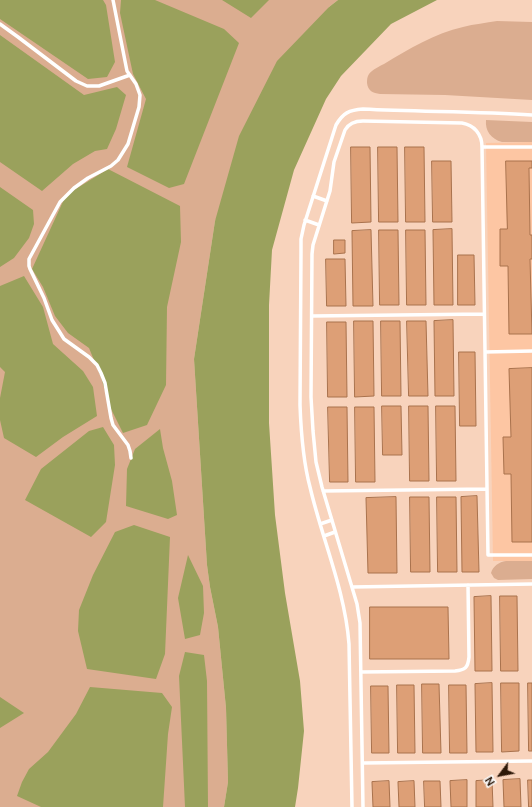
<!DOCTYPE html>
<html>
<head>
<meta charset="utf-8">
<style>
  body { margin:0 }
  #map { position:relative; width:532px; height:807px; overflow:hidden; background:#f8d3bc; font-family:"DM Sans",sans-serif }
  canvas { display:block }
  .north { position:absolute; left:480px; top:755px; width:40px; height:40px; -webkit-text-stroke:3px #fcfcfc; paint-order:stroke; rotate:238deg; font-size:11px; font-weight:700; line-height:16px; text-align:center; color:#2d1808 }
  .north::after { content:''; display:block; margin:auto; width:14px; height:18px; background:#2d1808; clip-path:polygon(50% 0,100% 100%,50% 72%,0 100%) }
</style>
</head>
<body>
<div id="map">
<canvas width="532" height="807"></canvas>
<div class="north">N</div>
</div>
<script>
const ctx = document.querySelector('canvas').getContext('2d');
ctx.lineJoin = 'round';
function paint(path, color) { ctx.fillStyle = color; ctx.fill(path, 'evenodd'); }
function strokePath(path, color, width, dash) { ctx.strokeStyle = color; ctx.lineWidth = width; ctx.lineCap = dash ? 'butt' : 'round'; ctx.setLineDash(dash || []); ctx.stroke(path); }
const built = new Path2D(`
  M 532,142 L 532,561 L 493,561 L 486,143 Z`);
const green = new Path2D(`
  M 0,0 L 338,0 L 329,7 L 215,221 L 194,359 L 207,565 L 210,587 L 218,627 L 226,708 L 228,782 L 224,807 L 0,807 Z
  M 497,21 L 532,22 L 532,100 L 445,95 L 380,94 C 373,93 368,91 367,83 C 367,80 367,77 369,74 C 372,70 380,66 384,64 C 409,49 435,33 463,27 C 474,24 486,23 497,21 Z
  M 486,120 L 532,122 L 532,142 L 502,142 C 491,139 485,131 486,120 Z
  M 506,561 L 532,561 L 532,579 L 498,580 L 494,578 L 491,573 C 493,566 499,562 506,561 Z`);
const water = new Path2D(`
  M 0,0 L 103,0 L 106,5 L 115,62 L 107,77 L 88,79 L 0,19 Z
  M 121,0 L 155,0 L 224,29 L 239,43 L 184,184 L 169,188 L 127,167 L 146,99 L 133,74 L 120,13 Z
  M 222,0 L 269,0 L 251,18 Z
  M 338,0 L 437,0 L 391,24 L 341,76 L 326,99 L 294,170 L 272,250 L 269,305 L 269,423 L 275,515 L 285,593 L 300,681 L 304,731 L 298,788 L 295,807 L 224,807 L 228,782 L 226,708 L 218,627 L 210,587 L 207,565 L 194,359 L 215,221 L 239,136 L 277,61 L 329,7 Z
  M 0,35 L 84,95 L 117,87 L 126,95 L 116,129 L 107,149 L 95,151 L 73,164 L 42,191 L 0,162 Z
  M 108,169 L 180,206 L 181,242 L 167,307 L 166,385 L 147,425 L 123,433 L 109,405 L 101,377 L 89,348 L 68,333 L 55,316 L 43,287 L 32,269 L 66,195 Z
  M 0,187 L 33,210 L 34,224 L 29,238 L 14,258 L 0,267 Z
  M 24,276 L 43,307 L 53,344 L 83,371 L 93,387 L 97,416 L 63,437 L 36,457 L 4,438 L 0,420 L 0,398 L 5,372 L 0,367 L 0,286 Z
  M 103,427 L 114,445 L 115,465 L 106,522 L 91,537 L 25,500 L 41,469 L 89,431 Z
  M 160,429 L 163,448 L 172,481 L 177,515 L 168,519 L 126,506 L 127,469 L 135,449 Z
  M 134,525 L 170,537 L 165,654 L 156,679 L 87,669 L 78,631 L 79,610 L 93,575 L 115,532 Z
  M 188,555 L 203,586 L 204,613 L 200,635 L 185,639 L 178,598 Z
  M 185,652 L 204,655 L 207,681 L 208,807 L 185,807 L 179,676 Z
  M 90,687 L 162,693 L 172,707 L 168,734 L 163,807 L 41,807 L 17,796 L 22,782 L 29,769 L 48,752 L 76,714 Z
  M 0,697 L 24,713 L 0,728 Z`);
const building = new Path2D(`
  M 351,147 L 370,147 L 371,222 L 352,223 Z
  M 378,147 L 397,147 L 398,222 L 379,222 Z
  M 405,147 L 424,147 L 425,222 L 406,222 Z
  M 432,161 L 451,161 L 452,222 L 433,222 Z
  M 506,161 L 532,161 L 532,168 L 529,168 L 530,235 L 532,235 L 532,259 L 530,259 L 532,334 L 509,334 L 508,266 L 500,266 L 500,229 L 507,229 Z
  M 452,229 L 453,305 L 434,305 L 433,230 Z
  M 371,230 L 373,306 L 353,306 L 352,231 Z
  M 379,230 L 398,230 L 399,305 L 380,305 Z
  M 406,230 L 425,230 L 426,305 L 407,305 Z
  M 334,240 L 345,240 L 345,253 L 334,254 Z
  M 458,255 L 474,255 L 475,305 L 458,305 Z
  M 326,259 L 345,259 L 346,306 L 327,306 Z
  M 453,320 L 454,396 L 435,396 L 434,321 Z
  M 354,321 L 373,321 L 374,396 L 355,397 Z
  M 381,321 L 400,321 L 401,396 L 382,396 Z
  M 407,321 L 426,321 L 428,396 L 409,396 Z
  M 327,322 L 346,322 L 347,397 L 328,397 Z
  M 459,352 L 475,352 L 476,426 L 460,426 Z
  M 532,368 L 532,542 L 512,542 L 511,474 L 504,474 L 503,437 L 511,437 L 509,369 Z
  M 382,406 L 401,406 L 402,455 L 383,455 Z
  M 409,406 L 428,406 L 429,481 L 410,481 Z
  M 436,406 L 455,406 L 456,481 L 437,481 Z
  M 328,407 L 347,407 L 348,482 L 330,482 Z
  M 355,407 L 374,407 L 375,482 L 356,482 Z
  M 477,496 L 479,572 L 462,572 L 461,497 Z
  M 396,497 L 397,573 L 368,573 L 366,498 Z
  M 410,497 L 429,497 L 430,572 L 411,572 Z
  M 437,497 L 456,497 L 457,572 L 438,572 Z
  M 491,596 L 492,671 L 475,671 L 474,597 Z
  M 500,596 L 517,596 L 518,671 L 501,671 Z
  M 370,607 L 448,607 L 449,659 L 370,659 Z
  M 492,683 L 493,752 L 476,752 L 475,684 Z
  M 501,683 L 519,683 L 519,751 L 502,752 Z
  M 528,683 L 532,683 L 532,751 L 529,751 Z
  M 422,684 L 439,684 L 441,753 L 423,753 Z
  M 397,685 L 414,685 L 415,753 L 398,753 Z
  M 449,685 L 466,685 L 467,753 L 450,753 Z
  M 371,686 L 388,686 L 389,753 L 372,753 Z
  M 520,779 L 521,807 L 504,807 L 503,780 Z
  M 467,780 L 467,807 L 451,807 L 450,781 Z
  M 492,780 L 493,807 L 476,807 L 476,781 Z
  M 528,780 L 532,780 L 532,807 L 529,807 Z
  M 389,781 L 390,807 L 373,807 L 372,782 Z
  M 414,781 L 415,807 L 399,807 L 398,782 Z
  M 424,781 L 440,781 L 441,807 L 425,807 Z`);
const lane = new Path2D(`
  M 113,0 L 126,66 L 127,71 L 136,84 L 140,95 L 139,107 L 128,144 L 118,160 L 111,166 L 88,178 L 74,188 L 60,202 L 29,259 L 29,266 L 30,269 L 44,298 L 52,320 L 59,331 L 64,339 L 89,357 L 97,365 L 101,373 L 105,383 L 111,418 L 113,425 L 128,445 L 130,451 L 131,458
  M 0,24 L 18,37 L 76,81 L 87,86 L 99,86 L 130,75
  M 532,147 L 482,147 L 488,555 L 532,555
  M 313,196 L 327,201
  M 305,220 L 319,225
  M 312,316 L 484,314
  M 485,352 L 532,351
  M 323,491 L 487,489
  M 320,524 L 332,520
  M 324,536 L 335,532
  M 352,587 L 532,584
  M 361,672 L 455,671 C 465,670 468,668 469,657 L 468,585
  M 363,763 L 532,761
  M 352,807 L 349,644 C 345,590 322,539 310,487 C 303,461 301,432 300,405 L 301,252 L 301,239 L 304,225 L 336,125 C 343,113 349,110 363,109 C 419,112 476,111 532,115
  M 363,807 L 360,623 L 357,604 L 322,487 L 316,462 L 313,431 L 311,397 L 312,254 L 313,245 L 330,191 L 334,162 L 345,130 C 349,123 355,121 363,121 L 462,123 C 474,125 482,134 482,147`);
paint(built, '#fdc6a3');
paint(green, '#dbad90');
paint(water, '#9aa15c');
paint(building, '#dd9f76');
strokePath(building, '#a9724d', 1);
strokePath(lane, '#fff', 3.5);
</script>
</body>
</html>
